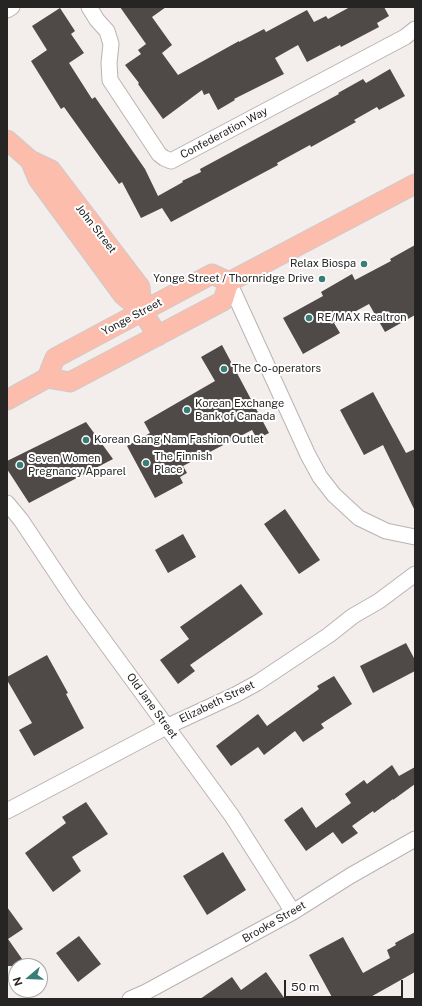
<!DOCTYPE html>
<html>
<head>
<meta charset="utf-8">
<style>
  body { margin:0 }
  #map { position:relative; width:422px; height:1006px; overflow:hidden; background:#f3edeb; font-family:"Public Sans",sans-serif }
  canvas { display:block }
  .frame { position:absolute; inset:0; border:8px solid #272524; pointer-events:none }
  .north { position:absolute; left:8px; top:958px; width:40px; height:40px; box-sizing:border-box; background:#fff; border:1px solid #a9a8a7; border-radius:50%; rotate:251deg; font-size:11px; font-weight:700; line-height:16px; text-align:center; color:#272524 }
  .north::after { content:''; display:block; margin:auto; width:14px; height:18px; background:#387e76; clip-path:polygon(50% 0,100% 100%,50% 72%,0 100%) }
  .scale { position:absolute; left:284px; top:980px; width:119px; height:18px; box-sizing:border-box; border:2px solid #272524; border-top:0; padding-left:5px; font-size:12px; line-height:14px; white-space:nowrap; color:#272524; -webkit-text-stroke:3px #fff; paint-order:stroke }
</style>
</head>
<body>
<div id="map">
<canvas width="422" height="1006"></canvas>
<div class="frame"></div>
<div class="north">N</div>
<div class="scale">50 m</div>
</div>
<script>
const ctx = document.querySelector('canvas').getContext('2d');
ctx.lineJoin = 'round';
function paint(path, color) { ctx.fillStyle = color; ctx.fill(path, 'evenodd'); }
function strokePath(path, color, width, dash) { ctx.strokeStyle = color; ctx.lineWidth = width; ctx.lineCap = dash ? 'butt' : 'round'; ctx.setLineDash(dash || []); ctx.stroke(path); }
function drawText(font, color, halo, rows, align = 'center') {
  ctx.font = font + ' "Public Sans",sans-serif'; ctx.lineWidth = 4; ctx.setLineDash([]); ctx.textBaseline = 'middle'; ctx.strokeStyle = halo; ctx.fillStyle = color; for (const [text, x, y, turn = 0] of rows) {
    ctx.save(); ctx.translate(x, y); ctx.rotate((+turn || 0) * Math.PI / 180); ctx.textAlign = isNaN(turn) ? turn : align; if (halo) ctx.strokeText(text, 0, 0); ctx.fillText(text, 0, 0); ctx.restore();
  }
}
const building = new Path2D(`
  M 120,7 L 166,7 L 152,17 L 172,45 L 162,53 L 178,75 L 239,41 L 239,42 L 264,29 L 266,32 L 307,10 L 314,22 L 326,16 L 328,19 L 350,7 L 384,7 L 389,16 L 377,23 L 379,27 L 341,47 L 340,45 L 307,62 L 298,45 L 275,58 L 284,74 L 234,99 L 235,100 L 218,110 L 209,93 L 204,95 L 202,90 L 163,119 L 138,84 L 139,83 L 125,65 L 141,54 L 138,50 L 146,44 Z
  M 60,8 L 75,31 L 71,34 L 84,53 L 69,63 L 92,99 L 95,97 L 145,169 L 158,196 L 183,182 L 182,181 L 201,172 L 200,169 L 339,94 L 338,93 L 363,79 L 366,83 L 390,69 L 405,96 L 379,110 L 377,107 L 354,120 L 356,122 L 311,147 L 310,145 L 277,163 L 278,165 L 171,222 L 162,208 L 141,218 L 122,182 L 119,184 L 64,107 L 61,109 L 31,61 L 47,50 L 32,26 Z
  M 415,245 L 415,315 L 385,332 L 369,304 L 334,323 L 340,333 L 303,354 L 283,318 L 323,296 L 321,292 L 352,274 L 355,280 L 391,261 L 390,259 Z
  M 222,345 L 269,433 L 257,439 L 252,430 L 183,466 L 187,473 L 180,477 L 183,483 L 155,498 L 127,446 L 150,433 L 144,422 L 215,381 L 201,357 Z
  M 373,392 L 406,453 L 415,449 L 415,511 L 383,445 L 364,455 L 340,410 Z
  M 86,422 L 113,459 L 29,503 L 7,469 L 7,461 Z
  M 285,509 L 320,560 L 299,574 L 264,524 Z
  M 183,534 L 196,557 L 168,573 L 155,550 Z
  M 241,584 L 263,614 L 190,665 L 195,671 L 178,684 L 160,660 L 189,639 L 180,627 Z
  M 406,643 L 415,660 L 415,671 L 373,693 L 360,666 Z
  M 47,655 L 68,693 L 66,694 L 84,728 L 34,756 L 19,730 L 32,723 L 7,680 L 7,677 Z
  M 334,676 L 352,704 L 321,724 L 324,728 L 303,742 L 295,731 L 264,755 L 258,747 L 231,766 L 216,746 L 258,714 L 267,726 L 319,689 L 317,686 Z
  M 392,765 L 399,776 L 415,767 L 415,784 L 393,800 L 393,799 L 374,813 L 373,811 L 352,826 L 358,833 L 342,844 L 333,832 L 306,851 L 284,820 L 302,807 L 316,828 L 351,803 L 345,794 L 364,780 L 367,784 Z
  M 86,802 L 108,834 L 72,857 L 81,871 L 53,892 L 25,853 L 66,823 L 62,817 Z
  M 223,852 L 246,890 L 207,915 L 183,876 Z
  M 7,907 L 23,929 L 8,939 L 27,966 L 7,966 Z
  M 415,932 L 415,972 L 367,999 L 333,999 L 309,955 L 343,937 L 363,973 L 390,958 L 387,950 L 396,945 L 395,943 Z
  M 79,936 L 101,964 L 78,982 L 56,953 Z
  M 266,972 L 285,999 L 200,999 L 232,977 L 241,990 Z`);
const minor = new Path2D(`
  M 89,7 L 97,20 L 107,31 L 111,44 L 109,63 L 110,80 L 159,154 L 164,158 L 171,161 L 405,37 L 415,29
  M 7,10 L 12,7
  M 229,282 L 308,455 L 320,477 L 334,495 L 359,518 L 386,531 L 415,537
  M 7,503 L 21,520 L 75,601 L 232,816 L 293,912
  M 7,811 L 166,727 L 235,695 L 257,683 L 329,635 L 353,616 L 379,601 L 415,574
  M 130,999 L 146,992 L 293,912 L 350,876 L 415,839`);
const major = new Path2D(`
  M 7,140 L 30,160 L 51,170 L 140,287 L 142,311
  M 30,160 L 38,179 L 123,295 L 142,311 L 158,336
  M 47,378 L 55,358 L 212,274 L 229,282
  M 7,400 L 47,378 L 70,382 L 223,301 L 229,282 L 415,184`);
const markers = [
  [364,264,4,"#387e76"],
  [322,279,4,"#387e76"],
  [309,318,4,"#387e76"],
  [224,369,4,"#387e76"],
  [187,410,4,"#387e76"],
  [86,440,4,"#387e76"],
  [146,463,4,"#387e76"],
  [20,465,4,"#387e76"]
];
const streetNames = [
  ["Confederation Way",224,133,-28],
  ["John Street",96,229,52],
  ["Yonge Street",132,317,-28],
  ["Elizabeth Street",217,702,-26],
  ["Old Jane Street",152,706,54],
  ["Brooke Street",274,922,-30]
];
const poiNames = [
  ["Relax Biospa",356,264,"right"],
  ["Yonge Street / Thornridge Drive",314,279,"right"],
  ["RE/MAX Realtron",317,318],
  ["The Co-operators",232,369],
  ["Korean Exchange",195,404],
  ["Bank of Canada",195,417],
  ["Korean Gang Nam Fashion Outlet",94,440],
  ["The Finnish",154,457],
  ["Place",154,470],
  ["Seven Women",28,459],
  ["Pregnancy Apparel",28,472]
];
paint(building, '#4f4a48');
strokePath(minor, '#b9b3b2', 17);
strokePath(major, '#cbcbca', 21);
strokePath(minor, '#fff', 15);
strokePath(major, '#fcbdad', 19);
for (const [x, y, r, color] of markers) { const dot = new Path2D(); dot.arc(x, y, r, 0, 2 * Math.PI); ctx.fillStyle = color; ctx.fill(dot); strokePath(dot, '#fff', 1.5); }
drawText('11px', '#272524', '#fff', streetNames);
drawText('11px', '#272524', '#fff', poiNames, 'left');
</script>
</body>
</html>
